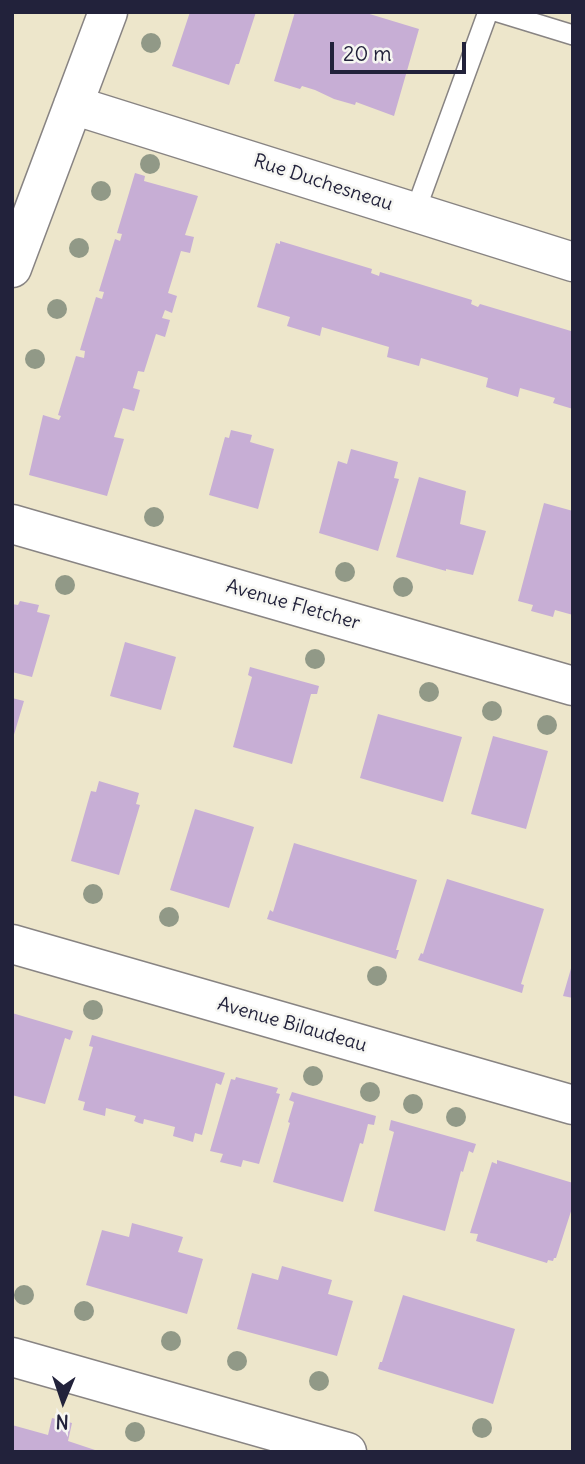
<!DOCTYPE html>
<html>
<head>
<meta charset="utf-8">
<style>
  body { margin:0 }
  #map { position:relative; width:585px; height:1464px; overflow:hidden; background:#ede6cb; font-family:Delius,sans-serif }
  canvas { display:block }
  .frame { position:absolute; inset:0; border:14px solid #22223b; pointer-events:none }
  .north { position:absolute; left:28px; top:1366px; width:70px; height:70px; -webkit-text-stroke:5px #f6f6f2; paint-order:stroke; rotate:182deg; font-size:19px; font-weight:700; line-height:28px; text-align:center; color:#22223b }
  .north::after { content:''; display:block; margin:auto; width:24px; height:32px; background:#22223b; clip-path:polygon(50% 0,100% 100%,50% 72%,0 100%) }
  .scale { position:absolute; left:330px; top:42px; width:136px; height:32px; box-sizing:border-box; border:4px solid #22223b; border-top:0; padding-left:9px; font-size:21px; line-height:24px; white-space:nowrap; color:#22223b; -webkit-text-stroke:5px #f6f6f2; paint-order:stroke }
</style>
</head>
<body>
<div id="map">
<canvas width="585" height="1464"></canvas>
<div class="frame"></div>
<div class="north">N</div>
<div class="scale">20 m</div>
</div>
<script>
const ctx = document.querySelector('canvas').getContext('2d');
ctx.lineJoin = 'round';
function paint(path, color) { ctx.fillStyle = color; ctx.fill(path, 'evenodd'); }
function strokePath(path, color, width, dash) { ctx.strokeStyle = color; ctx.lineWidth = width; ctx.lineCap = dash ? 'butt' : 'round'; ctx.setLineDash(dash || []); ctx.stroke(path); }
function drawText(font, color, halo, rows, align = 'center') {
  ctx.font = font + ' Delius,sans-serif'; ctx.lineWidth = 5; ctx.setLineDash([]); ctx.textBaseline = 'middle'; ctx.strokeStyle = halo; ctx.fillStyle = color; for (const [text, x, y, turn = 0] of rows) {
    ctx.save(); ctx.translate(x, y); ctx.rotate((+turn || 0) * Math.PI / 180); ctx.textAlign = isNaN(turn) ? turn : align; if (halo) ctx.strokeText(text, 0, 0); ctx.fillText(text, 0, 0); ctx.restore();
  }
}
const building = new Path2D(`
  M 190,12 L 256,12 L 239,64 L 236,64 L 229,85 L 172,66 Z
  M 295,12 L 363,12 L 419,29 L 394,116 L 356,102 L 355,105 L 334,99 L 315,90 L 302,86 L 300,89 L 274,81 Z
  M 135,173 L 145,176 L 144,181 L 198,196 L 185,235 L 194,237 L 190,253 L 181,251 L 168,293 L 177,296 L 172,313 L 165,310 L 162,318 L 170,320 L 165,337 L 156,334 L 144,372 L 138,371 L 133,388 L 140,390 L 134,411 L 123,408 L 114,437 L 124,439 L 107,496 L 29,475 L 43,415 L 59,420 L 61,416 L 58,415 L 76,356 L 84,358 L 85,351 L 80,350 L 96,297 L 102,299 L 104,292 L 99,291 L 115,239 L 120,241 L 122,234 L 117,233 Z
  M 280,241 L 372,269 L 371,273 L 379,276 L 380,272 L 472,300 L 471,304 L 478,307 L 480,304 L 571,331 L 573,409 L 553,403 L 555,398 L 520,388 L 518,397 L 486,387 L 488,378 L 421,358 L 419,366 L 387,357 L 389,347 L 322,327 L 320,336 L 287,326 L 290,317 L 257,307 L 276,243 L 280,244 Z
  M 231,430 L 252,435 L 250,442 L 274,449 L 258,509 L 209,495 L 225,437 L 229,438 Z
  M 351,449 L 398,462 L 394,478 L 399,479 L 378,551 L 319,533 L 338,461 L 347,464 Z
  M 419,477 L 466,491 L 460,524 L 486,531 L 473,575 L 446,569 L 446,571 L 396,557 Z
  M 544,503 L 573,511 L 573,615 L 555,610 L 553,617 L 531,611 L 533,605 L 518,601 Z
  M 20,601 L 39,605 L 37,612 L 50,615 L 32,677 L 12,672 L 12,604 L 18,605 Z
  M 125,642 L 176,657 L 161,710 L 110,696 Z
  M 250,667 L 319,686 L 317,694 L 311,694 L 292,764 L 233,747 L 252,677 L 248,675 Z
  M 12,698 L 24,701 L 13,738 L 12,738 Z
  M 378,714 L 462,737 L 443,802 L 360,778 Z
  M 493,736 L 548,751 L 526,829 L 471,814 Z
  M 99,781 L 139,793 L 136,804 L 140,805 L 119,875 L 71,861 L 91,791 L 96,792 Z
  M 195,809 L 254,827 L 229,908 L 170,890 Z
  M 294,843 L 417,880 L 396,950 L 399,950 L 396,959 L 267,919 L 270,910 L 273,912 Z
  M 447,879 L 544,909 L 521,984 L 524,985 L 522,993 L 418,960 L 421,953 L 423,954 Z
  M 572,965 L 573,965 L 573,998 L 563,996 Z
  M 12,1013 L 73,1031 L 70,1040 L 65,1038 L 45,1104 L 12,1095 Z
  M 92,1035 L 225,1073 L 221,1085 L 216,1083 L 202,1135 L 195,1133 L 193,1142 L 173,1136 L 175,1127 L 144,1119 L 143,1124 L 139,1123 L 134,1121 L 136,1116 L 106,1108 L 105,1116 L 83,1110 L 85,1102 L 78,1100 L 93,1047 L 89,1046 Z
  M 236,1077 L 278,1088 L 276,1093 L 280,1094 L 259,1164 L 243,1160 L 241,1167 L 220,1162 L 223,1154 L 210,1151 L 231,1079 L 235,1080 Z
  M 292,1092 L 376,1116 L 374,1125 L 368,1124 L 363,1144 L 360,1143 L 343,1202 L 273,1182 L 290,1123 L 288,1122 L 294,1102 L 289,1100 Z
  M 391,1120 L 476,1144 L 473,1153 L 469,1151 L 463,1172 L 461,1171 L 445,1231 L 374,1211 L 394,1132 L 389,1130 Z
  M 497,1160 L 573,1183 L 573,1205 L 556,1258 L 554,1258 L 553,1261 L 548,1260 L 547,1263 L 476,1241 L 478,1234 L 470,1233 L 492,1162 L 497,1164 Z
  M 132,1223 L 183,1237 L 178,1252 L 203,1259 L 187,1314 L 86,1285 L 102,1230 L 129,1237 Z
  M 282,1266 L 332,1280 L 328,1294 L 353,1301 L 337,1356 L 237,1329 L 252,1273 L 278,1280 Z
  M 403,1295 L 515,1329 L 493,1404 L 378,1369 L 380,1362 L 382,1362 Z
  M 52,1418 L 72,1423 L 68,1441 L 101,1452 L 12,1452 L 12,1425 L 48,1435 Z`);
const lane = new Path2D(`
  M 498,12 L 573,35
  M 415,212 L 488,12`);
const street = new Path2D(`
  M 73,105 L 573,262
  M 12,268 L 108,12
  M 12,524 L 573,686
  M 12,944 L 573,1105
  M 12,1357 L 347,1452`);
const trees = [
  [151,43],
  [150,164],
  [101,191],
  [79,248],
  [57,309],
  [35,359],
  [154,517],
  [345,572],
  [65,585],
  [403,587],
  [315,659],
  [429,692],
  [492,711],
  [547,725],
  [93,894],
  [169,917],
  [377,976],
  [93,1010],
  [313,1076],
  [370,1092],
  [413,1104],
  [456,1117],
  [24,1295],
  [84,1311],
  [171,1341],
  [237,1361],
  [319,1381],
  [482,1428],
  [135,1432]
];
const streetNames = [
  ["Rue Duchesneau",323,183,18],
  ["Avenue Fletcher",293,605,16],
  ["Avenue Bilaudeau",292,1025,16]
];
paint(building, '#c7aed5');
strokePath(lane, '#888483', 22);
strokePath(street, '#888483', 41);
strokePath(lane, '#fff', 19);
strokePath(street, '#fff', 38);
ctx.fillStyle = '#919987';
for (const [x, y] of trees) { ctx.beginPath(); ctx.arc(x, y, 10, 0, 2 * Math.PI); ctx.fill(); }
drawText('19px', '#22223b', '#f6f6f2', streetNames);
</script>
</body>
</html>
